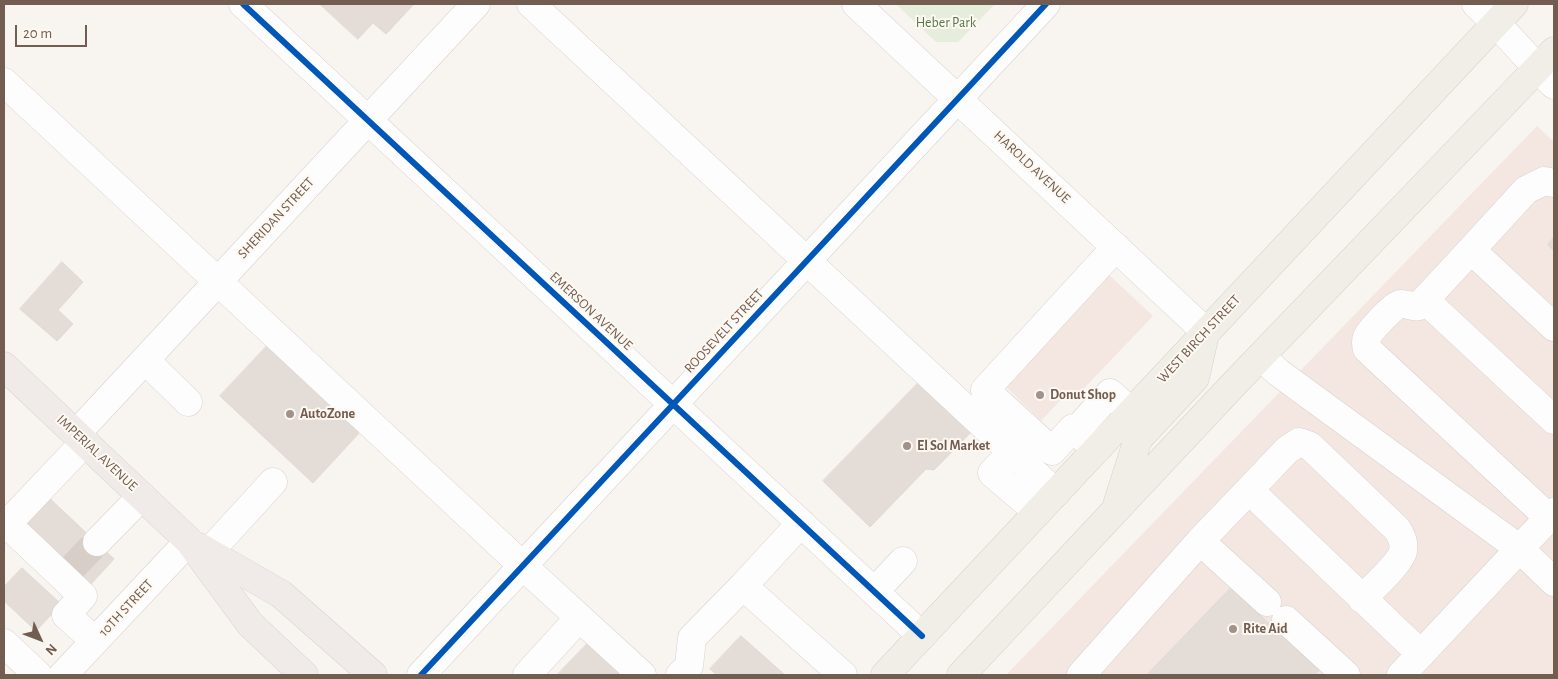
<!DOCTYPE html>
<html>
<head>
<meta charset="utf-8">
<style>
  body { margin:0 }
  #map { position:relative; width:1558px; height:679px; overflow:hidden; background:#f8f4f0; font-family:"Alegreya Sans",sans-serif }
  canvas { display:block }
  .frame { position:absolute; inset:0; border:5px solid #735d51; pointer-events:none }
  .north { position:absolute; left:15px; top:614px; width:50px; height:50px; -webkit-text-stroke:4px #fdf9f2; paint-order:stroke; rotate:133deg; font-size:14px; font-weight:700; line-height:20px; text-align:center; color:#735d51 }
  .north::after { content:''; display:block; margin:auto; width:18px; height:22px; background:#735d51; clip-path:polygon(50% 0,100% 100%,50% 72%,0 100%) }
  .scale { position:absolute; left:15px; top:25px; width:72px; height:22px; box-sizing:border-box; border:2px solid #735d51; border-top:0; padding-left:6px; font-size:15px; line-height:18px; white-space:nowrap; color:#735d51; -webkit-text-stroke:4px #fdf9f2; paint-order:stroke }
</style>
</head>
<body>
<div id="map">
<canvas width="1558" height="679"></canvas>
<div class="frame"></div>
<div class="north">N</div>
<div class="scale">20 m</div>
</div>
<script>
const ctx = document.querySelector('canvas').getContext('2d');
ctx.lineJoin = 'round';
function paint(path, color) { ctx.fillStyle = color; ctx.fill(path, 'evenodd'); }
function strokePath(path, color, width, dash) { ctx.strokeStyle = color; ctx.lineWidth = width; ctx.lineCap = dash ? 'butt' : 'round'; ctx.setLineDash(dash || []); ctx.stroke(path); }
function drawText(font, color, halo, rows, align = 'center') {
  ctx.font = font + ' "Alegreya Sans",sans-serif'; ctx.lineWidth = 4; ctx.setLineDash([]); ctx.textBaseline = 'middle'; ctx.strokeStyle = halo; ctx.fillStyle = color; for (const [text, x, y, turn = 0] of rows) {
    ctx.save(); ctx.translate(x, y); ctx.rotate((+turn || 0) * Math.PI / 180); ctx.textAlign = isNaN(turn) ? turn : align; if (halo) ctx.strokeText(text, 0, 0); ctx.fillText(text, 0, 0); ctx.restore();
  }
}
const commercial = new Path2D(`
  M 1537,126 L 1554,142 L 1554,675 L 1006,675 Z
  M 1105,271 L 1153,316 L 1073,400 L 1066,394 L 1041,421 L 1000,381 Z`);
const green = new Path2D(`
  M 896,4 L 995,4 L 958,42 L 936,42 Z`);
const building = new Path2D(`
  M 320,4 L 414,4 L 386,34 L 373,23 L 358,39 Z
  M 1554,237 L 1554,251 L 1548,245 Z
  M 62,262 L 83,282 L 58,310 L 73,324 L 57,341 L 20,309 Z
  M 267,346 L 360,432 L 313,483 L 220,396 Z
  M 927,374 L 979,424 L 934,470 L 926,469 L 870,527 L 823,481 Z
  M 45,494 L 114,559 L 91,584 L 22,520 Z
  M 22,568 L 61,604 L 36,631 L 4,601 L 4,587 Z
  M 1231,588 L 1319,670 L 1315,675 L 1147,675 Z
  M 741,636 L 785,675 L 717,675 L 710,669 Z
  M 588,643 L 619,673 L 617,675 L 557,675 Z`);
const minorTunnel = new Path2D(`
  M 73,567 L 97,542`);
const minor = new Path2D(`
  M 243,4 L 922,636
  M 531,4 L 1056,493
  M 856,4 L 1206,332
  M 1476,4 C 1504,29 1527,59 1554,85
  M 4,82 L 523,566 L 642,675
  M 1471,250 L 1526,190 L 1544,181 L 1554,183
  M 1425,300 L 1554,420
  M 1261,357 L 1279,373 L 1520,549 L 1554,582
  M 145,360 L 188,402
  M 1076,431 L 1110,393 L 1131,412
  M 76,434 L 476,4
  M 85,442 L 7,524 L 83,596 L 66,615 L 95,641
  M 1096,450 L 1073,428 L 1052,451 L 985,390 L 1116,247
  M 1012,452 L 992,473 L 1038,512
  M 1249,490 L 1287,450 L 1299,442 L 1310,446 L 1397,529 C 1401,535 1405,542 1403,551 C 1401,562 1372,589 1362,599
  M 1549,518 L 1367,349 C 1366,345 1365,342 1367,337 C 1370,331 1393,305 1400,304 C 1407,303 1412,308 1419,306 L 1471,250 L 1554,327
  M 801,523 L 743,586 L 843,675
  M 1200,541 L 1267,602
  M 97,542 L 142,496
  M 209,552 L 273,482
  M 875,591 L 903,561
  M 1286,620 L 1346,675
  M 4,643 L 38,675
  M 63,675 L 189,541
  M 421,675 L 1046,4
  M 527,675 L 579,618
  M 680,675 L 689,666 L 692,638 L 743,586
  M 1081,675 L 1200,541 L 1249,490 L 1421,654
  M 1401,675 L 1554,512`);
const major = new Path2D(`
  M 1117,505 L 1138,439 L 1195,378 L 1205,334
  M 885,675 L 1514,4
  M 961,675 L 1233,385 L 1554,51`);
const highway = new Path2D(`
  M 4,366 L 189,541 L 250,624 L 304,675
  M 199,547 L 281,594 L 373,675`);
const cycleway = new Path2D(`
  M 243,4 L 922,636
  M 421,675 L 1046,4`);
const markers = [
  [1040,395,5,"#a29289"],
  [290,414,5,"#a29289"],
  [907,446,5,"#a29289"],
  [1233,629,5,"#a29289"]
];
const parkNames = [
  ["Heber Park",946,23]
];
const streetNames = [
  ["HAROLD AVENUE",1032,167,43],
  ["SHERIDAN STREET",276,218,-47],
  ["EMERSON AVENUE",591,311,43],
  ["ROOSEVELT STREET",724,331,-47],
  ["WEST BIRCH STREET",1199,339,-47],
  ["IMPERIAL AVENUE",97,453,43],
  ["10TH STREET",126,608,-47]
];
const poiNames = [
  ["Donut Shop",1050,395],
  ["AutoZone",300,414],
  ["El Sol Market",917,446],
  ["Rite Aid",1243,629]
];
paint(commercial, '#f4e7e2');
paint(green, '#e6eddc');
paint(building, '#e4ddd7');
strokePath(building, '#e0d8d2', 1);
strokePath(minorTunnel, '#d7cec8', 28, [28, 14]);
strokePath(minor, '#d7d1cd', 29);
strokePath(major, '#d8d1cd', 29);
strokePath(highway, '#d8d1cd', 29);
strokePath(minor, '#fefdfd', 28);
strokePath(major, '#f1eee8', 28);
strokePath(highway, '#f0eae8', 28);
strokePath(cycleway, '#0057b8', 6);
for (const [x, y, r, color] of markers) { const dot = new Path2D(); dot.arc(x, y, r, 0, 2 * Math.PI); ctx.fillStyle = color; ctx.fill(dot); strokePath(dot, '#fdf9f2', 2); }
drawText('14px', '#57784b', '#fdf9f2', parkNames);
drawText('14px', '#735d51', '#fdf9f2', streetNames);
drawText('bold 14px', '#735d51', '#fdf9f2', poiNames, 'left');
</script>
</body>
</html>
